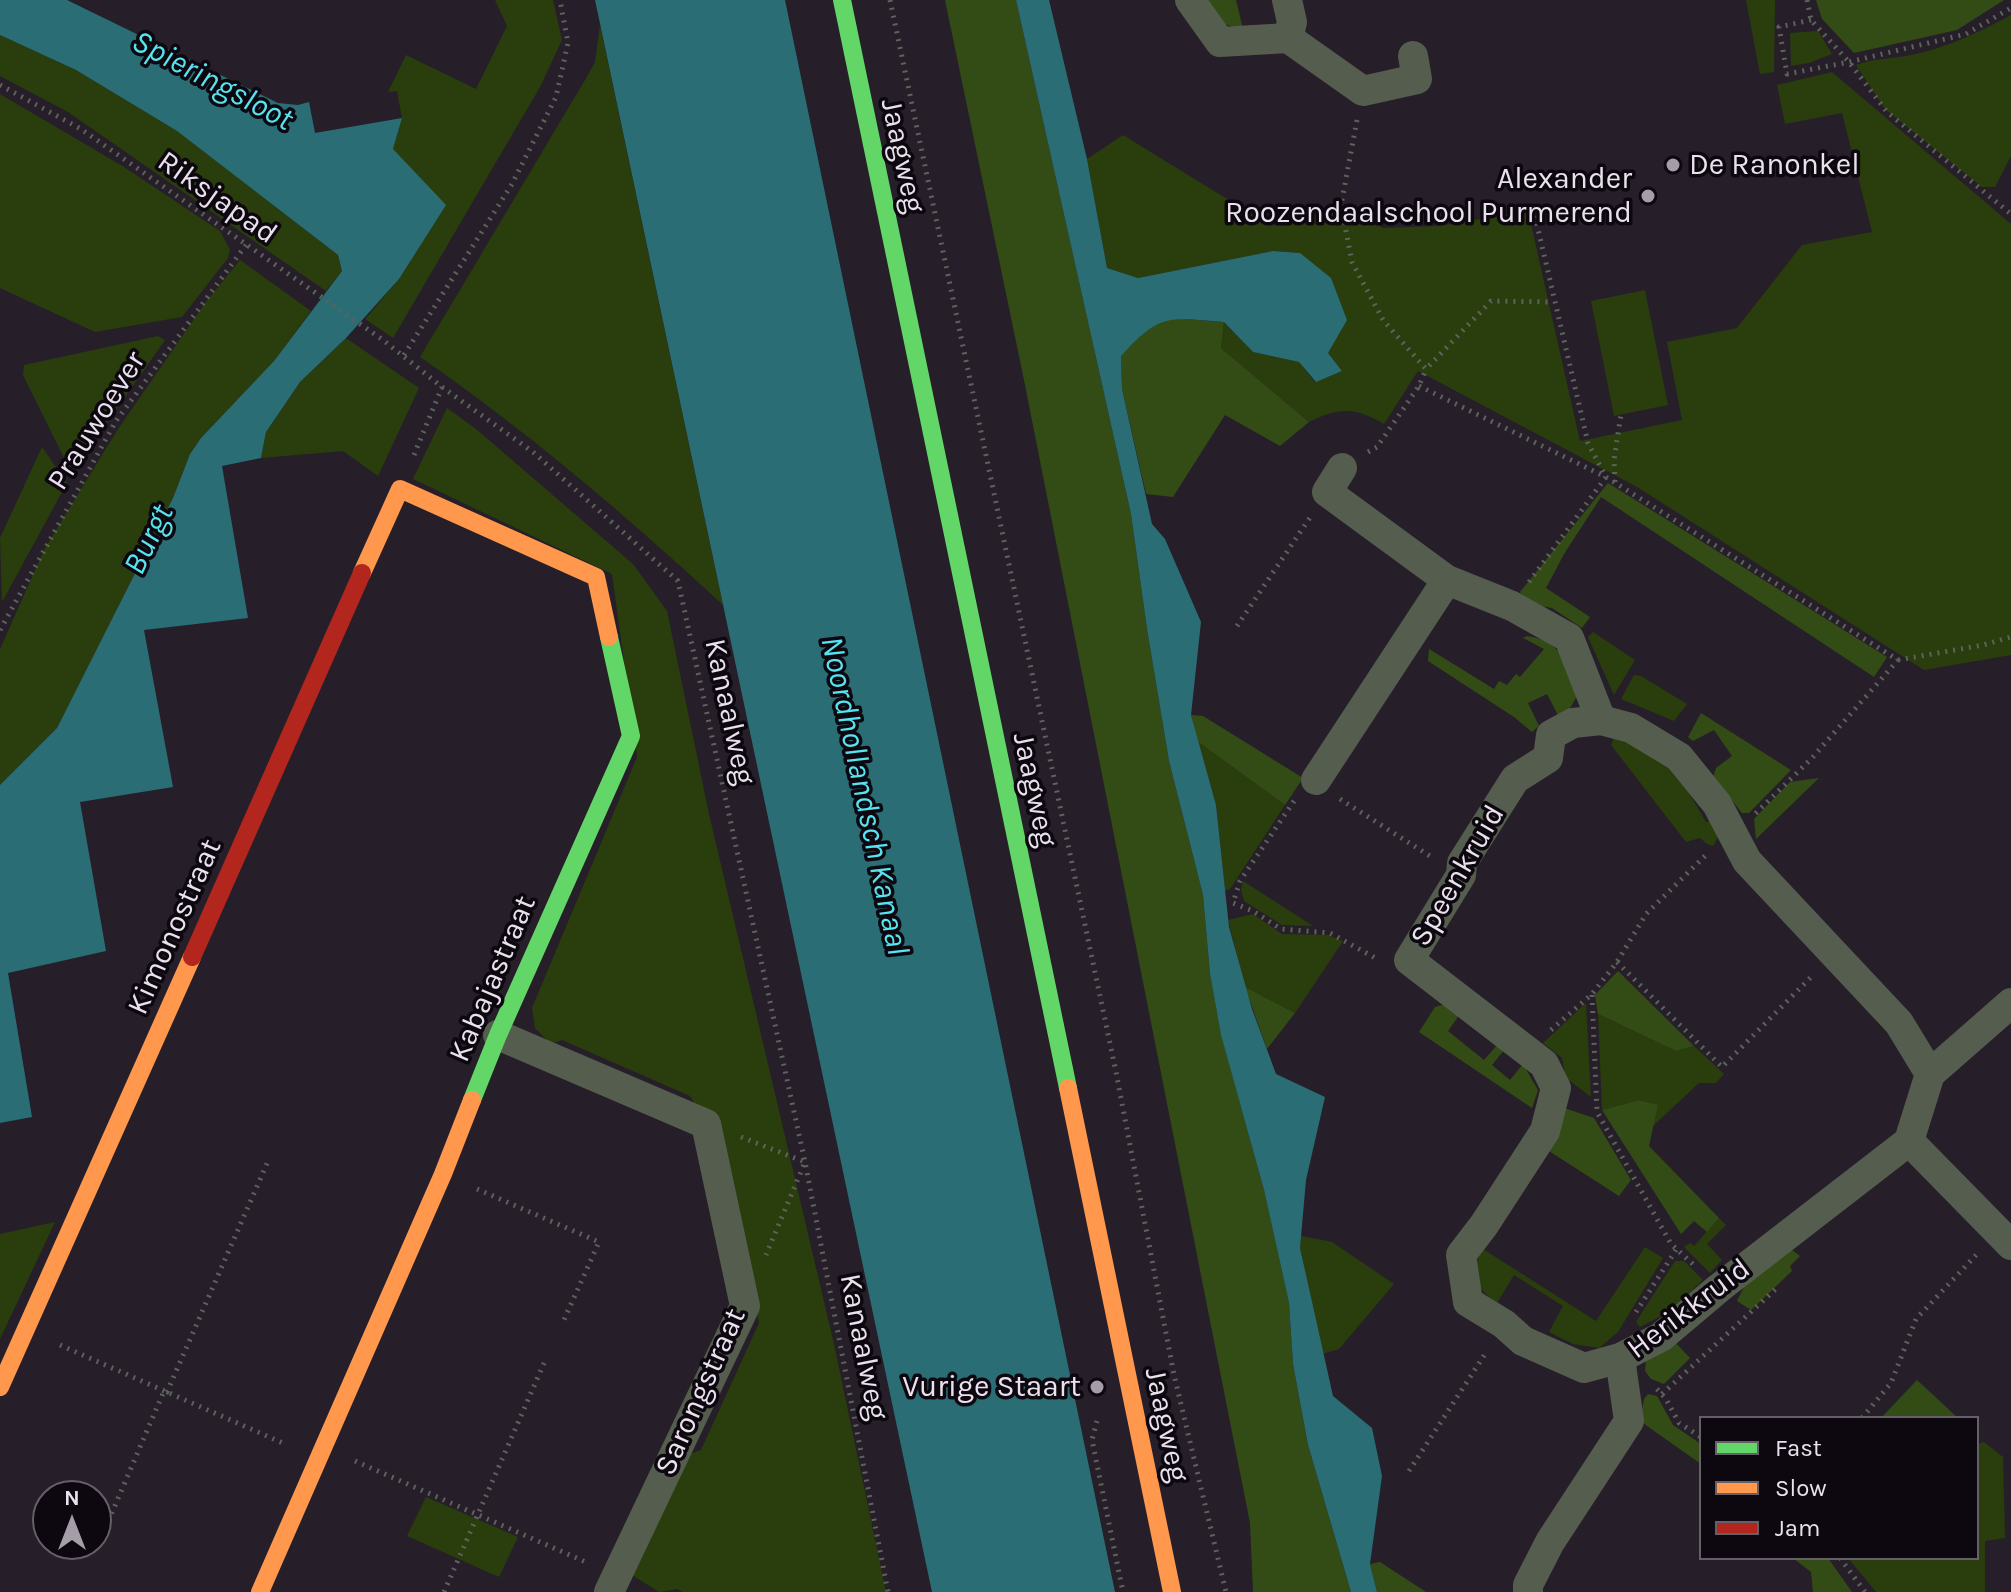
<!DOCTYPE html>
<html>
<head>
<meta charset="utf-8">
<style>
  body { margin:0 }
  #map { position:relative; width:2011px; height:1592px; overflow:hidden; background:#261f29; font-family:Karla,sans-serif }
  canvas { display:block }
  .legend { position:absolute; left:1699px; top:1416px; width:280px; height:144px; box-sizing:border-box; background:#0d080f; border:2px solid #655f68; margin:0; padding:10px 14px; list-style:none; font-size:24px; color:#e9e1ed }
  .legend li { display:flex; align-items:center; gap:16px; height:40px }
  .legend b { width:40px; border:2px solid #655f68 }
  .north { position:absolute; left:32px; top:1480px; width:80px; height:80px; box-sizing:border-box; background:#0d080f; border:2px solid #655f68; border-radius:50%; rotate:0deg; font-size:22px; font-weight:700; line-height:32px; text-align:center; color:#e9e1ed }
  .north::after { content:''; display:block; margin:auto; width:28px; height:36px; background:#a59da8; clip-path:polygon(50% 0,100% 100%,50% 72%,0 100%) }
</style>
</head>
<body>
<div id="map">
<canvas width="2011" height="1592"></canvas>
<ul class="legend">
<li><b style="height:10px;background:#63d668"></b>Fast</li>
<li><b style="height:10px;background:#ff974d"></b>Slow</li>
<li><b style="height:10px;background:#b3261e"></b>Jam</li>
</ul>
<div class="north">N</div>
</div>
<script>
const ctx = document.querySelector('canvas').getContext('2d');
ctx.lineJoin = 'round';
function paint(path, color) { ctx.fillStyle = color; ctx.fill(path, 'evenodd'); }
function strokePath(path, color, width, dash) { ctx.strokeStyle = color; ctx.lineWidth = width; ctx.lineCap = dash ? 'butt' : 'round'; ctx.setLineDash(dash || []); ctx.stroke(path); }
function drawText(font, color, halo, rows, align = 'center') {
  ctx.font = font + ' Karla,sans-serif'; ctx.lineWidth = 7; ctx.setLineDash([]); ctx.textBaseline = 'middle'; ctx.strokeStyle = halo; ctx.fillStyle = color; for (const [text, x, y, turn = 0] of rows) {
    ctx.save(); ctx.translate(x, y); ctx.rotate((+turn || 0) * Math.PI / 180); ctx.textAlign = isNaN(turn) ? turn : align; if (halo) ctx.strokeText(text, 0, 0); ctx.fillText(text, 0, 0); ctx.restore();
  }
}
const green = new Path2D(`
  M 495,0 L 553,0 L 562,40 L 540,87 L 393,338 L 365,319 L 399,279 L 416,249 L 393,149 L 402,118 L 397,91 L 388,92 L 406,55 L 476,89 L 507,26 Z
  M 1746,0 L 1775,0 L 1774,72 L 1760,74 Z
  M 2011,15 L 2011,156 L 1995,187 L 1982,187 L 1885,109 L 1856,65 C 1875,58 1892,59 1911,55 C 1946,48 1980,32 2011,15 Z
  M 600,25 L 723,605 C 628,517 526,430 420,357 L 585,80 L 595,62 Z
  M 1818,31 L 1832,54 L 1809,63 L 1791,66 L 1790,33 Z
  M 0,35 L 76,70 L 177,131 L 338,255 L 342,271 L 326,291 L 68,112 L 0,76 Z
  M 1832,72 L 2011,224 L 2011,655 L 1924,670 L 1637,487 L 1418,371 L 1384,424 C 1355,407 1339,407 1309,422 L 1221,348 L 1224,322 L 1253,352 L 1299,362 L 1315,382 L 1342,371 L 1328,353 L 1300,253 L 1273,251 L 1138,278 L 1107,268 L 1087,159 L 1123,135 L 1271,226 L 1345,205 L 1383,228 L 1439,226 L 1528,211 L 1580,441 L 1682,420 L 1667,342 L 1737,328 L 1802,245 L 1872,232 L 1842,113 L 1785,124 L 1777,85 Z
  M 0,94 L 124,167 L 220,231 L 230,250 L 228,258 L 182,317 L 95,332 L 0,288 Z
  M 240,260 L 311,311 L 274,361 L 201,438 L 190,454 L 173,498 L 57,728 L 0,785 L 0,649 L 45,548 L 118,429 L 206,302 Z
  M 1645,290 L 1668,405 L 1614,416 L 1591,301 Z
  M 158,336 L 165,340 L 74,470 L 67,464 L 23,375 L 24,365 Z
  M 346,338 L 419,388 L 378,476 L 343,451 L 261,458 L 266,432 L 300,382 Z
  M 447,408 L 476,429 L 633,564 L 667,611 L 709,814 L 834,1344 L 886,1592 L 683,1592 L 677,1589 L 659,1592 L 632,1575 L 687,1455 L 701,1450 L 759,1323 L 747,1255 L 698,1109 L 690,1096 L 562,1040 L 551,1044 L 535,1028 L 532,1008 L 637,757 L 612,574 L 413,479 Z
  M 42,447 L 67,483 L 2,602 L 0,538 Z
  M 1593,632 L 1635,660 L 1614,695 L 1588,637 Z
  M 1634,675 L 1641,676 L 1687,704 L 1674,721 L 1621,699 Z
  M 1614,737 L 1654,752 L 1682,781 L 1706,822 L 1711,822 L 1719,836 L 1713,846 L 1707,844 L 1700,838 L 1686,842 L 1611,745 Z
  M 1197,741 L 1285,805 L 1230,889 L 1225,891 L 1216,805 Z
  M 1243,881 L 1313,926 L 1282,925 L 1244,901 L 1241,890 Z
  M 1253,914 L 1282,934 L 1328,935 L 1343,941 L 1295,1013 L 1245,987 L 1228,920 Z
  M 1586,1003 L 1591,1097 L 1566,1078 L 1562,1058 L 1543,1043 Z
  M 1598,1014 L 1676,1051 L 1694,1046 L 1724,1074 L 1716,1083 L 1699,1083 L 1653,1126 L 1657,1105 L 1639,1100 L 1602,1110 Z
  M 1719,1218 L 1726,1225 L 1707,1244 L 1722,1260 L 1710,1273 L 1684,1247 L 1690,1243 L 1694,1246 Z
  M 55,1222 L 0,1339 L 0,1234 Z
  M 1301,1236 L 1332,1242 L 1394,1284 L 1339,1349 L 1322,1354 L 1300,1248 Z
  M 1645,1247 L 1663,1258 L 1618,1332 L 1599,1348 L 1573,1344 L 1549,1332 L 1563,1306 L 1514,1275 L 1497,1303 C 1476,1289 1469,1271 1483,1249 L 1596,1321 Z
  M 1675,1261 L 1684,1261 L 1703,1280 L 1670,1311 L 1640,1327 L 1636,1322 Z
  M 1984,1442 L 2003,1457 L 2005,1538 L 1985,1541 L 1985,1592 L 1876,1592 L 1848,1558 L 1977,1558 L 1977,1444 Z
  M 426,1497 L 518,1537 L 499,1577 L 407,1536 Z`);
const forest = new Path2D(`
  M 945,0 L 1016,0 L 1131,514 L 1147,629 L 1169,761 L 1203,895 L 1210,974 L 1221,1034 L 1264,1190 L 1289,1303 L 1293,1364 L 1308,1445 L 1351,1592 L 1253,1592 L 1250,1523 L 1024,380 Z
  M 1205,0 L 1236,0 L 1243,29 C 1219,24 1216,21 1205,0 Z
  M 1816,0 L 2004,0 L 1957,30 L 1854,53 L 1822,19 Z
  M 1168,318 L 1224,322 L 1221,348 L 1309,422 L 1280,446 L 1225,415 L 1173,497 L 1146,494 L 1122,389 L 1121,355 L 1145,331 Z
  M 1608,483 L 1887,657 L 1874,677 L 1601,497 L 1564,554 L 1546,588 L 1590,617 L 1582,628 L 1552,608 L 1527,603 L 1520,592 Z
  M 1527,636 C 1566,642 1564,664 1577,696 L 1569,710 L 1559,717 L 1547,694 L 1528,703 L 1539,726 L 1532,732 L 1514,717 L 1428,661 L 1429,649 L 1494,689 L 1499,681 L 1507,685 L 1516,674 L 1520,677 L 1544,649 L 1523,638 Z
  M 1701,713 L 1791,770 L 1749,813 L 1742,813 L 1713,777 L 1716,768 L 1732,756 L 1714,730 L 1693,741 L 1688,737 Z
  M 1191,715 L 1203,716 L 1303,778 L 1285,805 L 1197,741 Z
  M 1819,778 L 1756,839 L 1754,819 L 1790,782 Z
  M 1618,971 L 1694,1046 L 1676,1051 L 1598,1014 L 1595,995 Z
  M 1245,987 L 1295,1013 L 1267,1049 Z
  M 1442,1005 L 1449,1005 L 1460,1014 L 1448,1031 L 1484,1060 L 1498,1044 L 1505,1049 L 1492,1065 L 1510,1080 L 1523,1064 L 1538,1090 L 1532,1108 L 1419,1032 L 1435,1007 Z
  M 1639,1100 L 1658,1105 L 1649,1146 L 1719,1218 L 1707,1232 L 1694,1221 L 1681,1234 L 1602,1110 Z
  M 1561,1107 L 1594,1118 L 1631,1180 L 1619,1196 L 1549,1151 Z
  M 1788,1247 L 1800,1256 L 1790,1266 L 1792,1271 L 1751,1310 L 1737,1301 L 1745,1285 Z
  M 1674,1341 L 1690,1358 L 1664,1384 L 1651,1379 L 1645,1371 L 1646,1360 Z
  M 1917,1380 L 1958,1418 L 1881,1418 Z
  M 1648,1394 L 1657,1396 L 1673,1425 L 1701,1444 L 1701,1464 L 1640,1421 L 1644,1399 Z
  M 1793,1558 L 1828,1558 L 1852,1592 L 1813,1592 L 1811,1572 Z
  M 1380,1562 L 1426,1592 L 1377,1592 L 1370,1564 Z`);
const water = new Path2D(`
  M 0,0 L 67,0 L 278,103 L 298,105 L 309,102 L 315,133 L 402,118 L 393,149 L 446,205 L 399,279 L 346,338 L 300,382 L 266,432 L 261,458 L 222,466 L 248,618 L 144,630 L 173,787 L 80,802 L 106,951 L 8,973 L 32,1117 L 0,1123 L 0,785 L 57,728 L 173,498 L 190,454 L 201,438 L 274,361 L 342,271 L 338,255 L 177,131 L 76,70 L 0,35 Z
  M 595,0 L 785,0 L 1115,1592 L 932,1592 Z
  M 1016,0 L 1049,0 L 1087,159 L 1107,268 L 1138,278 L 1273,251 L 1300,253 L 1331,278 L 1347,320 L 1328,353 L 1342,371 L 1316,382 L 1299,362 L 1253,352 L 1224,322 C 1168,318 1161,312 1121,356 L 1122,389 L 1152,524 L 1165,539 L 1201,622 L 1191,715 L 1216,805 L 1229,927 L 1252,1009 L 1276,1074 L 1325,1097 L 1306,1180 L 1300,1248 L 1333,1396 L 1372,1428 L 1382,1476 L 1370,1564 L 1377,1592 L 1351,1592 L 1308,1445 L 1293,1364 L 1289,1303 L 1264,1190 L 1221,1035 L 1210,974 L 1203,895 L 1169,761 L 1147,629 L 1131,514 Z`);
const path = new Path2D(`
  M 890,0 L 1116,1072 L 1174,1375 L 1226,1592
  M 1807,0 L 1811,20 L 1849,62 L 1887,112 L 2011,214
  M 1811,20 L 1779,27 L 1787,74 L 1849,62 L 1966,34 L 2011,8
  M 0,85 L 81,129 L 383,340 L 442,387 L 533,452 L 678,581 L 805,1162 L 888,1592
  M 1357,120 L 1341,205 L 1352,262 L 1383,320 L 1426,369 L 1491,301 L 1553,302
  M 404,355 L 512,184 L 556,97 L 568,43 L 560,0
  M 1419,386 L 1606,477 L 1898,660 L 1812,758 L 1755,814
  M 1368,452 L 1377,447 L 1419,386 L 1426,369
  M 414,455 L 442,387
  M 1615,482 L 1614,460 L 1621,414
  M 1529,582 L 1606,477 L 1588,443 L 1535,216
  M 1237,626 L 1311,516
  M 0,630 L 116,421 L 246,245
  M 1898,660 L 1983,645 L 2011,637
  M 1340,799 L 1433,858
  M 1294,801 L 1240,881 L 1233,903 L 1253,911 L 1281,929 L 1330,933 L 1377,959
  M 1617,962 L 1722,1067 L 1814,974
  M 1592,995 L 1597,1112 L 1671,1244 L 1696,1267
  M 1551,1030 L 1592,994 L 1617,962 L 1646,914 L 1708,853
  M 741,1137 L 805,1162 L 766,1255
  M 477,1189 L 599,1242 L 563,1322
  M 1636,1312 L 1676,1250
  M 60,1345 L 285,1444
  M 1657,1389 L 1666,1399 L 1679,1423 L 1701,1437
  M 1662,1394 L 1779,1286
  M 1862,1418 L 1891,1383 L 1916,1319 L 1977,1254
  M 1097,1421 L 1092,1440 L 1123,1592
  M 355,1461 L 588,1563
  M 1409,1471 L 1487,1351
  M 99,1543 L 164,1391 L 167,1392 L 269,1159
  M 1840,1558 L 1865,1592
  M 444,1592 L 545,1361`);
const street = new Path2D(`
  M 1190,0 L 1220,42 L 1288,38
  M 1287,0 L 1292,22 L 1288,38 L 1363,91 L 1417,79 L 1413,56
  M 1342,468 L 1327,492 L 1447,580 L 1512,606 L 1569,638 L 1601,720 L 1631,728 L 1679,757 L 1717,804 L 1747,861 L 1899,1023 L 1930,1074
  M 1601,720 L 1573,723 L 1551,735 L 1548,758 L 1515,779 L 1462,863 L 1461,875 L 1409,960 L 1544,1064 L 1556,1088 L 1545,1131 L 1484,1225 L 1461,1255 L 1468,1302 L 1504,1324 L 1523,1341 L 1584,1368 L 1620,1358
  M 1316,780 L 1447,580
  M 498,1035 L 706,1124 L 745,1306 L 609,1592
  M 1930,1074 L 2011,1003
  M 1909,1141 L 2011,1245
  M 1528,1592 L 1528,1585 L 1550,1542 L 1629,1421 L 1620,1358 L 1661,1337 L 1719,1288 L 1909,1141 L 1930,1074`);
const fast = new Path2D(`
  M 842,0 L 1068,1088
  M 472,1100 L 498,1035 L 631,736 L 609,637`);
const slow = new Path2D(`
  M 362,573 L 400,489 L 596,577 L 609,637
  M 1068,1088 L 1172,1592
  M 0,1387 L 192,957
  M 260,1592 L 443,1174 L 472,1100`);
const jam = new Path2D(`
  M 192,957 L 362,573`);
const markers = [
  [1673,165,8,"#a59da8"],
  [1648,196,8,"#a59da8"],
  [1097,1387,8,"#a59da8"]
];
const streetNames = [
  ["Jaagweg",902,156,78],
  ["Riksjapad",217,198,35],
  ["Prauwoever",97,421,-58],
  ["Kanaalweg",729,712,78],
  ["Jaagweg",1034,790,78],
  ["Speenkruid",1458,876,-60],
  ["Kimonostraat",175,927,-66],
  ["Kabajastraat",493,979,-67],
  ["Herikkruid",1689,1309,-37],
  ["Kanaalweg",863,1347,79],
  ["Sarongstraat",701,1392,-66],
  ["Jaagweg",1166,1425,78]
];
const poiNames = [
  ["De Ranonkel",1689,165,"left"],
  ["Alexander",1632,179],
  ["Roozendaalschool Purmerend",1632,213],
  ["Vurige Staart",1081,1387]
];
const waterNames = [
  ["Spieringsloot",212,81,28],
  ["Burgt",149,540,-64],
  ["Noordhollandsch Kanaal",864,796,78]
];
paint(green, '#293e0c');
paint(forest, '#334c16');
paint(water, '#2a6d75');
strokePath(path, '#5e615c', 5, [2, 6]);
strokePath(street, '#555d4f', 30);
strokePath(fast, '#63d668', 18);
strokePath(slow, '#ff974d', 18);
strokePath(jam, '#b3261e', 18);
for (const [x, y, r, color] of markers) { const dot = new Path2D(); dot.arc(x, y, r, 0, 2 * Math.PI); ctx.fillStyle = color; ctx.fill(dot); strokePath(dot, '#0d080f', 3); }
drawText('30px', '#e9e1ed', '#0d080f', streetNames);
drawText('30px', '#e9e1ed', '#0d080f', poiNames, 'right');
drawText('italic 32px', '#56e4f1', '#0d080f', waterNames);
</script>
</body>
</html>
